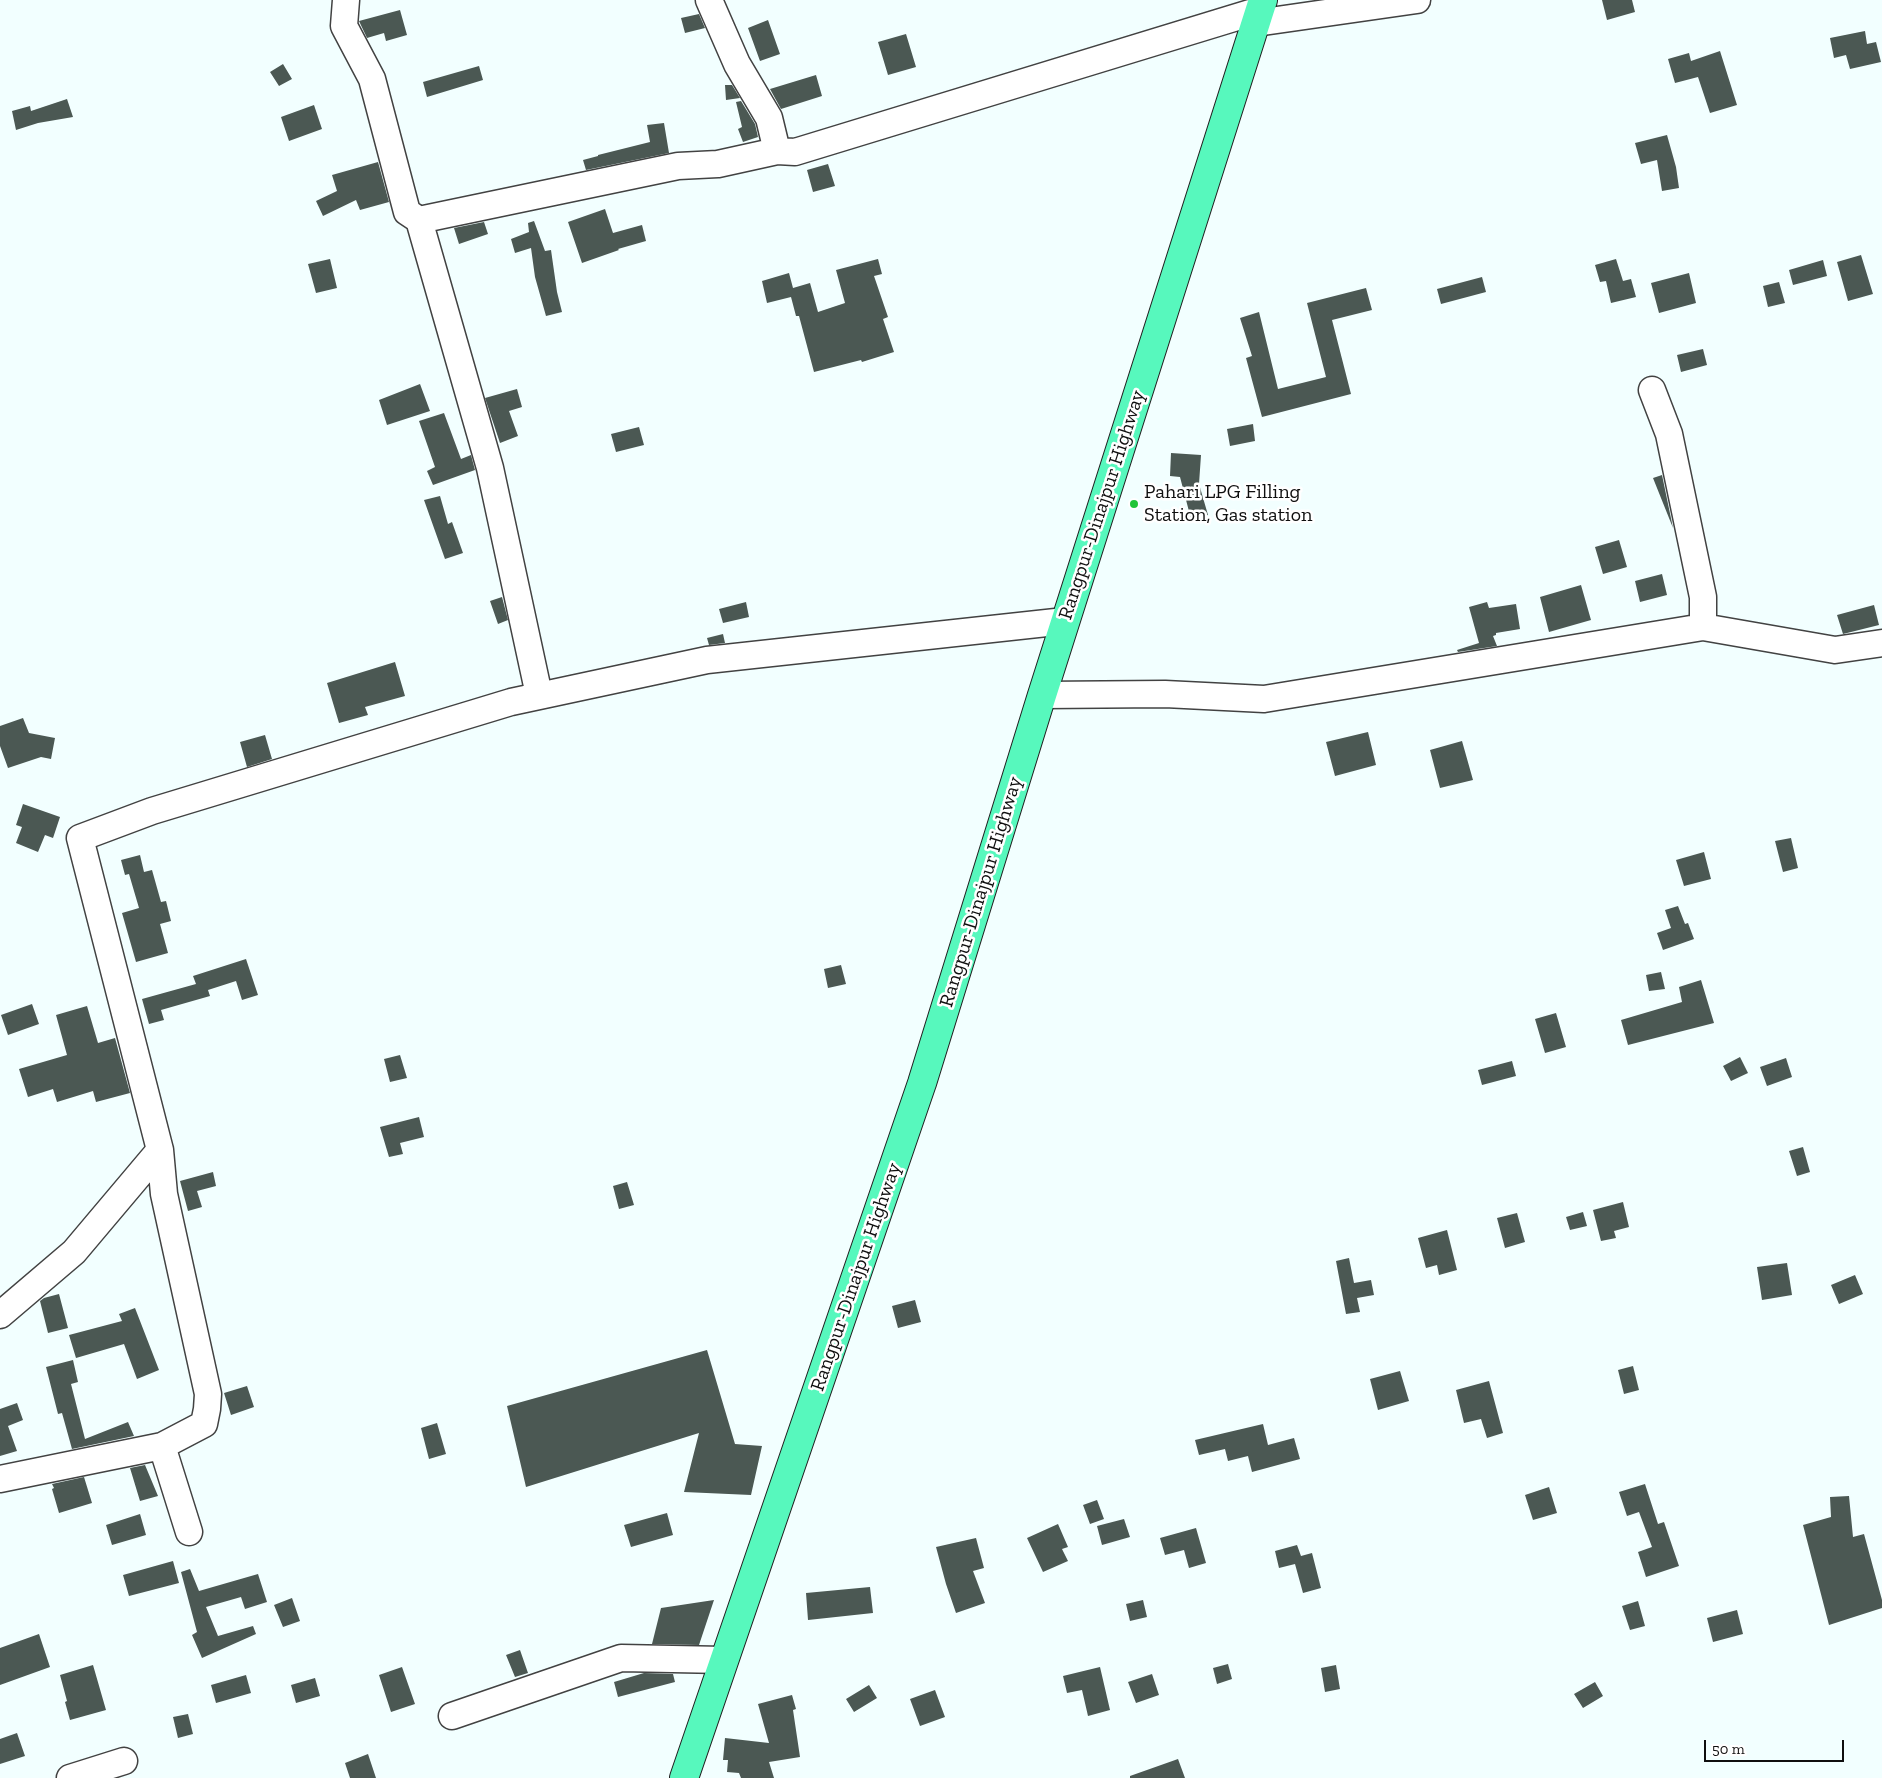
<!DOCTYPE html>
<html>
<head>
<meta charset="utf-8">
<style>
  body { margin:0 }
  #map { position:relative; width:1882px; height:1778px; overflow:hidden; background:#f2ffff; font-family:"Zilla Slab",serif }
  canvas { display:block }
  .scale { position:absolute; left:1704px; top:1740px; width:140px; height:22px; box-sizing:border-box; border:2px solid #0f0f0f; border-top:0; padding-left:6px; font-size:15px; line-height:18px; white-space:nowrap; color:#0f0f0f; -webkit-text-stroke:4px #fff; paint-order:stroke }
</style>
</head>
<body>
<div id="map">
<canvas width="1882" height="1778"></canvas>
<div class="scale">50 m</div>
</div>
<script>
const ctx = document.querySelector('canvas').getContext('2d');
ctx.lineJoin = 'round';
function paint(path, color) { ctx.fillStyle = color; ctx.fill(path, 'evenodd'); }
function strokePath(path, color, width, dash) { ctx.strokeStyle = color; ctx.lineWidth = width; ctx.lineCap = dash ? 'butt' : 'round'; ctx.setLineDash(dash || []); ctx.stroke(path); }
function drawText(font, color, halo, rows, align = 'center') {
  ctx.font = font + ' "Zilla Slab",serif'; ctx.lineWidth = 5; ctx.setLineDash([]); ctx.textBaseline = 'middle'; ctx.strokeStyle = halo; ctx.fillStyle = color; for (const [text, x, y, turn = 0] of rows) {
    ctx.save(); ctx.translate(x, y); ctx.rotate((+turn || 0) * Math.PI / 180); ctx.textAlign = isNaN(turn) ? turn : align; if (halo) ctx.strokeText(text, 0, 0); ctx.fillText(text, 0, 0); ctx.restore();
  }
}
const building = new Path2D(`
  M 1602,0 L 1632,0 L 1635,12 L 1607,20 Z
  M 400,10 L 407,35 L 386,41 L 384,33 L 367,38 L 359,21 Z
  M 699,14 L 705,28 L 685,33 L 681,18 Z
  M 768,20 L 780,54 L 760,61 L 748,28 Z
  M 1865,31 L 1867,44 L 1876,42 L 1881,62 L 1850,69 L 1846,55 L 1834,58 L 1830,38 Z
  M 906,34 L 916,67 L 888,75 L 878,42 Z
  M 1720,51 L 1737,105 L 1710,113 L 1698,77 L 1675,83 L 1668,59 L 1689,53 L 1691,61 Z
  M 283,64 L 292,79 L 279,86 L 270,72 Z
  M 479,66 L 483,80 L 427,97 L 423,82 Z
  M 816,75 L 822,96 L 781,109 L 770,89 Z
  M 725,85 L 732,85 L 740,98 L 726,100 Z
  M 67,99 L 73,117 L 38,123 L 16,130 L 12,111 L 30,106 L 31,111 Z
  M 741,101 L 755,124 L 758,137 L 743,142 L 738,129 L 742,127 L 736,102 Z
  M 314,105 L 322,129 L 289,141 L 281,117 Z
  M 664,123 L 669,153 L 586,170 L 583,160 L 598,156 L 598,155 L 650,142 L 647,125 Z
  M 1667,135 L 1676,167 L 1679,188 L 1662,191 L 1657,160 L 1641,164 L 1635,143 Z
  M 378,162 L 389,202 L 360,210 L 356,200 L 323,216 L 316,201 L 337,191 L 332,175 Z
  M 828,164 L 835,186 L 813,192 L 807,170 Z
  M 605,209 L 613,233 L 642,225 L 646,241 L 618,249 L 619,250 L 582,263 L 568,222 Z
  M 534,221 L 545,251 L 551,250 L 557,292 L 562,312 L 546,316 L 535,277 L 531,248 L 515,253 L 511,239 L 529,232 L 528,223 Z
  M 484,222 L 488,234 L 459,244 L 454,228 Z
  M 1861,255 L 1873,294 L 1848,301 L 1837,262 Z
  M 330,259 L 337,288 L 316,293 L 308,264 Z
  M 878,259 L 882,274 L 874,276 L 888,317 L 883,319 L 894,352 L 862,362 L 861,360 L 814,372 L 799,316 L 796,316 L 791,297 L 767,303 L 762,281 L 789,273 L 793,288 L 810,283 L 818,312 L 845,303 L 836,270 Z
  M 1616,259 L 1623,281 L 1631,279 L 1636,297 L 1611,303 L 1606,281 L 1600,282 L 1595,265 Z
  M 1823,260 L 1827,276 L 1793,285 L 1789,270 Z
  M 1689,273 L 1696,303 L 1659,313 L 1651,283 Z
  M 1482,277 L 1486,292 L 1441,304 L 1437,289 Z
  M 1779,282 L 1785,303 L 1768,307 L 1763,286 Z
  M 1366,288 L 1372,310 L 1332,320 L 1351,394 L 1262,417 L 1246,358 L 1252,356 L 1240,318 L 1259,312 L 1278,389 L 1326,377 L 1307,303 Z
  M 1703,349 L 1707,365 L 1681,372 L 1677,355 Z
  M 420,384 L 430,411 L 387,425 L 379,400 Z
  M 517,389 L 522,407 L 509,411 L 518,436 L 500,443 L 485,398 Z
  M 444,413 L 461,459 L 471,455 L 475,470 L 433,485 L 427,471 L 435,467 L 419,421 Z
  M 1253,424 L 1255,441 L 1230,446 L 1227,429 Z
  M 639,427 L 644,445 L 616,452 L 611,434 Z
  M 1171,453 L 1201,455 L 1199,484 L 1208,515 L 1191,519 L 1180,477 L 1170,476 Z
  M 1662,475 L 1673,528 L 1653,478 Z
  M 440,496 L 448,524 L 452,522 L 463,553 L 445,559 L 424,500 Z
  M 1619,540 L 1627,567 L 1603,574 L 1595,547 Z
  M 1662,574 L 1667,595 L 1640,602 L 1635,581 Z
  M 1581,585 L 1591,620 L 1549,632 L 1540,597 Z
  M 502,597 L 508,620 L 498,624 L 490,601 Z
  M 746,602 L 749,617 L 723,623 L 719,609 Z
  M 1487,602 L 1489,608 L 1516,604 L 1520,629 L 1496,633 L 1496,635 L 1493,636 L 1497,646 L 1458,652 L 1457,650 L 1479,643 L 1469,607 Z
  M 1874,605 L 1879,625 L 1843,634 L 1837,615 Z
  M 723,634 L 725,643 L 709,645 L 707,638 Z
  M 395,662 L 405,696 L 365,707 L 368,715 L 339,723 L 327,683 Z
  M 23,718 L 29,733 L 55,738 L 51,759 L 41,757 L 8,768 L 0,746 L 0,726 Z
  M 1368,732 L 1376,765 L 1335,776 L 1326,742 Z
  M 265,735 L 272,759 L 247,767 L 240,742 Z
  M 1462,741 L 1473,780 L 1440,788 L 1430,750 Z
  M 23,804 L 60,817 L 53,838 L 45,835 L 38,852 L 16,843 L 22,827 L 16,825 Z
  M 1791,838 L 1798,868 L 1783,872 L 1775,841 Z
  M 1704,852 L 1711,879 L 1684,886 L 1676,860 Z
  M 140,855 L 144,872 L 152,870 L 161,902 L 166,901 L 171,921 L 160,924 L 168,953 L 136,962 L 122,913 L 139,908 L 129,874 L 125,875 L 121,860 Z
  M 1678,906 L 1685,924 L 1688,923 L 1694,939 L 1663,950 L 1657,933 L 1671,928 L 1665,910 Z
  M 246,959 L 258,995 L 242,1000 L 236,981 L 208,990 L 210,996 L 161,1010 L 164,1020 L 149,1024 L 142,999 L 196,984 L 193,976 Z
  M 841,965 L 846,984 L 828,988 L 824,969 Z
  M 1661,972 L 1665,989 L 1649,991 L 1646,975 Z
  M 1701,980 L 1714,1023 L 1628,1045 L 1621,1020 L 1682,1002 L 1679,987 Z
  M 32,1004 L 39,1024 L 8,1035 L 1,1015 Z
  M 87,1006 L 98,1043 L 115,1038 L 130,1093 L 96,1102 L 93,1091 L 57,1102 L 53,1089 L 28,1097 L 19,1069 L 67,1055 L 56,1015 Z
  M 1556,1013 L 1566,1047 L 1545,1053 L 1535,1019 Z
  M 400,1055 L 407,1078 L 390,1082 L 384,1059 Z
  M 1740,1057 L 1748,1073 L 1731,1081 L 1723,1066 Z
  M 1786,1058 L 1792,1077 L 1767,1086 L 1760,1067 Z
  M 1512,1061 L 1516,1076 L 1482,1085 L 1478,1070 Z
  M 419,1117 L 424,1137 L 400,1143 L 403,1154 L 389,1157 L 380,1127 Z
  M 1803,1147 L 1810,1172 L 1797,1176 L 1789,1151 Z
  M 213,1172 L 216,1186 L 197,1191 L 202,1207 L 188,1211 L 180,1181 Z
  M 627,1182 L 634,1205 L 619,1209 L 613,1186 Z
  M 1623,1202 L 1629,1227 L 1614,1231 L 1616,1238 L 1601,1241 L 1593,1210 Z
  M 1583,1212 L 1587,1226 L 1570,1230 L 1566,1217 Z
  M 1517,1213 L 1525,1242 L 1505,1248 L 1497,1218 Z
  M 1447,1230 L 1457,1270 L 1439,1275 L 1437,1265 L 1426,1268 L 1418,1238 Z
  M 1349,1258 L 1354,1283 L 1371,1280 L 1374,1295 L 1357,1298 L 1360,1312 L 1346,1314 L 1336,1261 Z
  M 1787,1263 L 1792,1295 L 1762,1300 L 1757,1267 Z
  M 1855,1275 L 1863,1294 L 1839,1304 L 1831,1285 Z
  M 59,1294 L 68,1328 L 48,1333 L 40,1301 L 44,1298 Z
  M 915,1300 L 921,1322 L 898,1328 L 892,1306 Z
  M 135,1308 L 159,1370 L 137,1379 L 124,1344 L 76,1358 L 69,1335 L 122,1321 L 119,1314 Z
  M 707,1350 L 735,1444 L 762,1446 L 751,1495 L 684,1492 L 699,1433 L 526,1487 L 507,1406 Z
  M 73,1360 L 78,1382 L 71,1384 L 85,1439 L 128,1422 L 134,1436 L 72,1449 L 62,1413 L 58,1414 L 46,1367 Z
  M 1633,1366 L 1639,1390 L 1624,1394 L 1618,1370 Z
  M 1400,1371 L 1409,1401 L 1378,1410 L 1370,1379 Z
  M 1489,1381 L 1503,1433 L 1487,1438 L 1481,1419 L 1464,1423 L 1456,1390 Z
  M 247,1386 L 254,1407 L 231,1415 L 224,1393 Z
  M 17,1403 L 23,1420 L 8,1426 L 17,1451 L 0,1456 L 0,1409 Z
  M 437,1423 L 446,1454 L 429,1459 L 421,1428 Z
  M 1263,1424 L 1268,1445 L 1294,1438 L 1300,1459 L 1252,1472 L 1248,1456 L 1228,1461 L 1225,1449 L 1199,1455 L 1195,1440 Z
  M 145,1465 L 158,1496 L 140,1501 L 130,1468 Z
  M 84,1477 L 92,1503 L 59,1513 L 52,1489 L 54,1488 L 52,1484 Z
  M 1645,1484 L 1658,1524 L 1664,1522 L 1679,1566 L 1646,1577 L 1638,1552 L 1652,1547 L 1639,1512 L 1627,1516 L 1619,1492 Z
  M 1549,1487 L 1557,1513 L 1533,1520 L 1525,1495 Z
  M 1849,1496 L 1853,1537 L 1864,1534 L 1882,1600 L 1882,1608 L 1829,1625 L 1803,1525 L 1831,1517 L 1830,1497 Z
  M 1097,1500 L 1104,1519 L 1090,1524 L 1083,1505 Z
  M 667,1513 L 673,1535 L 631,1547 L 624,1525 Z
  M 140,1514 L 146,1535 L 112,1545 L 106,1525 Z
  M 1124,1519 L 1130,1537 L 1102,1545 L 1097,1526 Z
  M 1058,1524 L 1068,1547 L 1062,1549 L 1068,1561 L 1043,1572 L 1027,1538 Z
  M 1196,1528 L 1206,1563 L 1189,1568 L 1184,1550 L 1165,1555 L 1160,1538 Z
  M 976,1538 L 984,1568 L 973,1571 L 985,1603 L 956,1613 L 946,1584 L 936,1547 Z
  M 1297,1545 L 1301,1556 L 1312,1553 L 1321,1588 L 1303,1593 L 1295,1564 L 1279,1568 L 1275,1551 Z
  M 173,1561 L 179,1583 L 129,1596 L 123,1575 Z
  M 190,1569 L 199,1591 L 258,1574 L 267,1602 L 245,1609 L 241,1597 L 206,1607 L 218,1636 L 253,1626 L 256,1634 L 202,1658 L 192,1635 L 197,1632 L 181,1572 Z
  M 870,1587 L 873,1613 L 808,1620 L 806,1593 Z
  M 292,1598 L 300,1621 L 283,1627 L 274,1605 Z
  M 714,1600 L 699,1645 L 652,1644 L 661,1608 Z
  M 1143,1600 L 1147,1617 L 1130,1621 L 1126,1604 Z
  M 1638,1601 L 1645,1626 L 1630,1630 L 1622,1606 Z
  M 1737,1610 L 1743,1634 L 1713,1642 L 1707,1618 Z
  M 39,1634 L 50,1667 L 0,1685 L 0,1648 Z
  M 520,1650 L 528,1673 L 515,1677 L 506,1655 Z
  M 1228,1664 L 1232,1679 L 1217,1684 L 1213,1668 Z
  M 93,1665 L 106,1710 L 70,1720 L 65,1702 L 67,1701 L 60,1675 Z
  M 1336,1665 L 1340,1689 L 1325,1692 L 1321,1668 Z
  M 402,1667 L 415,1704 L 391,1712 L 379,1675 Z
  M 1100,1667 L 1110,1710 L 1088,1716 L 1082,1690 L 1067,1693 L 1063,1676 Z
  M 644,1673 L 673,1674 L 675,1682 L 618,1697 L 614,1682 Z
  M 1152,1674 L 1159,1695 L 1136,1703 L 1128,1682 Z
  M 246,1675 L 251,1693 L 216,1703 L 211,1685 Z
  M 315,1678 L 320,1696 L 296,1703 L 291,1685 Z
  M 1595,1682 L 1603,1696 L 1583,1708 L 1574,1694 Z
  M 869,1685 L 877,1698 L 854,1712 L 846,1699 Z
  M 935,1690 L 945,1717 L 920,1726 L 910,1699 Z
  M 792,1695 L 796,1709 L 793,1710 L 800,1757 L 769,1762 L 774,1778 L 741,1778 L 739,1773 L 727,1772 L 728,1760 L 723,1760 L 725,1738 L 769,1743 L 758,1704 Z
  M 188,1714 L 193,1734 L 178,1738 L 173,1717 Z
  M 17,1733 L 25,1756 L 0,1764 L 0,1739 Z
  M 368,1754 L 376,1778 L 350,1778 L 345,1763 Z
  M 1178,1759 L 1185,1778 L 1130,1778 L 1130,1776 Z`);
const minor = new Path2D(`
  M 346,0 L 344,26 L 372,79 L 407,212 L 419,220 L 490,468 L 539,695
  M 709,0 L 737,64 L 769,118 L 777,151 L 795,152 L 1260,10
  M 1256,23 L 1417,0
  M 419,220 L 678,166 L 718,164 L 777,151
  M 1652,390 L 1669,434 L 1703,597 L 1703,627
  M 1042,695 L 1165,694 L 1264,699 L 1703,627 L 1835,650 L 1882,643
  M 0,1315 L 74,1252 L 160,1150 L 80,838 L 152,811 L 511,702 L 707,660 L 1065,621
  M 162,1446 L 189,1532
  M 0,1479 L 162,1446 L 204,1424 L 207,1409 L 208,1394 L 164,1194 L 160,1150
  M 452,1716 L 621,1658 L 724,1660
  M 70,1778 L 124,1761`);
const highway = new Path2D(`
  M 684,1778 L 922,1083 L 1042,695 L 1263,0`);
const markers = [
  [1134,504,5,"#23c437"]
];
const poiNames = [
  ["Pahari LPG Filling",1144,492],
  ["Station, Gas station",1144,515]
];
const streetNames = [
  ["Rangpur-Dinajpur Highway",1102,505,-72],
  ["Rangpur-Dinajpur Highway",981,892,-73],
  ["Rangpur-Dinajpur Highway",856,1277,-71]
];
paint(building, '#4b5853');
strokePath(minor, '#424242', 29);
strokePath(highway, '#202020', 30);
strokePath(minor, '#fff', 26);
strokePath(highway, '#57f8bd', 28);
for (const [x, y, r, color] of markers) { const dot = new Path2D(); dot.arc(x, y, r, 0, 2 * Math.PI); ctx.fillStyle = color; ctx.fill(dot); strokePath(dot, '#fff', 2); }
drawText('20px', '#0f0f0f', '#fff', poiNames, 'left');
drawText('20px', '#0f0f0f', '#fff', streetNames);
</script>
</body>
</html>
